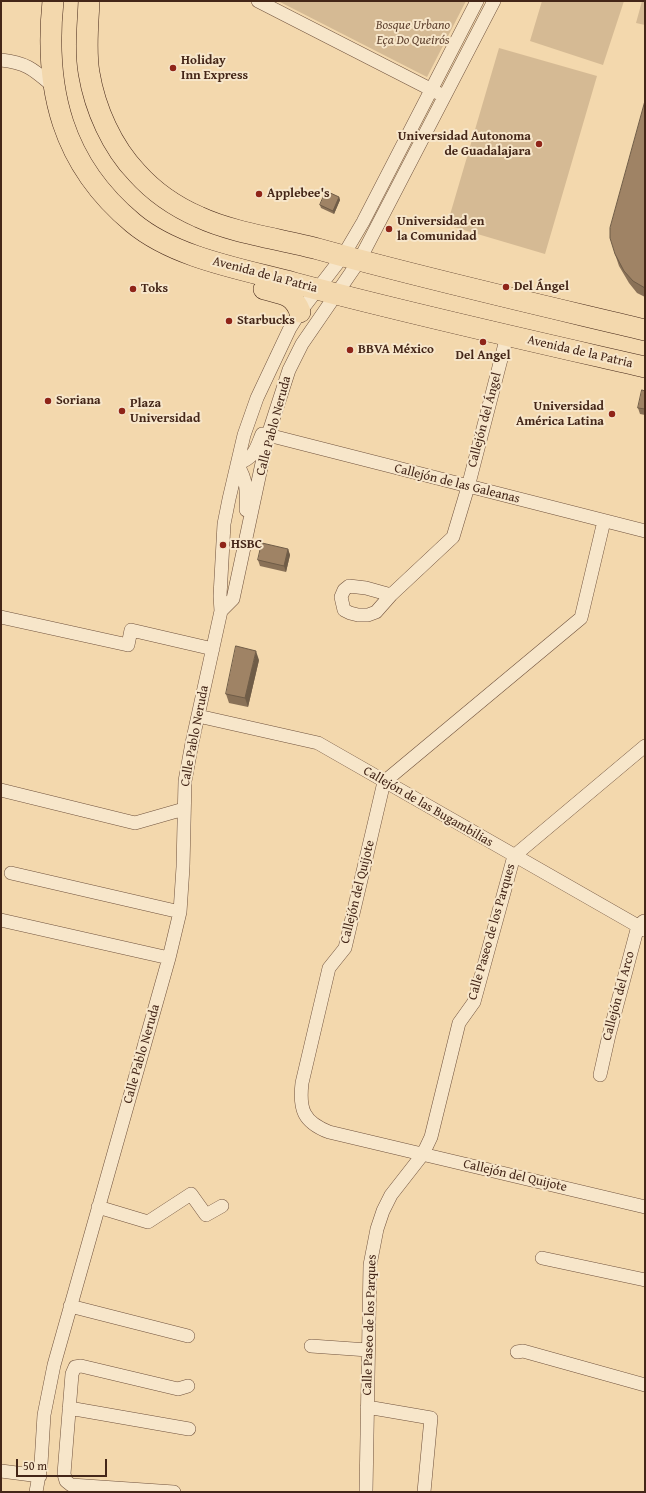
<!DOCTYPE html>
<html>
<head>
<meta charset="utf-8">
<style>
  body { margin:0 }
  #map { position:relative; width:646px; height:1493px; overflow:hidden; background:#f3d8ad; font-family:"Gentium Book Plus",serif }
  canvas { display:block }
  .frame { position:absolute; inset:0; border:2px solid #442618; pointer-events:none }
  .scale { position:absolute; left:16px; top:1459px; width:91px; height:18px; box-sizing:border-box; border:2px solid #442618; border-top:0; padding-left:5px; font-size:12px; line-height:14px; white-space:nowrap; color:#442618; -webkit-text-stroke:3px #f7e6ca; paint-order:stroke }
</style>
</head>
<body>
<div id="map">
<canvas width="646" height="1493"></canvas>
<div class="frame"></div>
<div class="scale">50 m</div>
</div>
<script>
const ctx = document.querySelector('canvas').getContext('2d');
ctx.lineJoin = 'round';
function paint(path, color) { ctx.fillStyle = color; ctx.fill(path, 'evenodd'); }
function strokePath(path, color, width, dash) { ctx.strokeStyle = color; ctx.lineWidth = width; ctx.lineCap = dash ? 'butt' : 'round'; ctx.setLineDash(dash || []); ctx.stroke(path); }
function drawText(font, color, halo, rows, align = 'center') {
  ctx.font = font + ' "Gentium Book Plus",serif'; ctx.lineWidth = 4; ctx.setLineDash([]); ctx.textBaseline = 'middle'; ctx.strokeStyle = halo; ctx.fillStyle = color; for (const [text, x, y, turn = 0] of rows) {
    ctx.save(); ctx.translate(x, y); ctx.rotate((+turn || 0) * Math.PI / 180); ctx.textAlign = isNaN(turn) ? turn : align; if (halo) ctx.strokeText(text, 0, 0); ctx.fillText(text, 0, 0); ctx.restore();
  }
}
const green = new Path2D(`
  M 278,1 L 466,1 L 427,77 Z
  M 542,1 L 624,1 L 603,65 L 530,41 Z
  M 642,1 L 645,1 L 645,25 L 636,23 Z
  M 499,48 L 597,76 L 545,254 L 447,225 Z`);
const street = new Path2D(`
  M 258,1 L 438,93
  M 1,60 C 28,63 34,70 54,87
  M 268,435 L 645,531
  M 246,510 C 247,492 247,480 237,464 C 255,457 255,451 262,434
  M 604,521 L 581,618 L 384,782 L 345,948 L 329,968 L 302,1083 C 299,1109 303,1122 329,1132 L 645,1207
  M 391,595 L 366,588 L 349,586 L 344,590 L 341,597 L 344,610 L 350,613 L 358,615 L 368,615 L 376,612 L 391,595 L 453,537 L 468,487 L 507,336
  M 221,611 L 233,599 L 268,435 L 289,370 L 302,344 L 359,261 L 494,1
  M 1,617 L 128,645 L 131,630 L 213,649
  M 198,716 L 318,743 L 645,930
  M 1,790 L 135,823 L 184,809
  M 11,873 L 180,912
  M 1,920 L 169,958
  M 600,1075 L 609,1035 L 638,926 L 644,921
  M 98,1207 L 148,1222 L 191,1194 L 206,1215 L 222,1206
  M 542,1258 L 645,1280
  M 70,1306 L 188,1336
  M 311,1346 L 368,1350
  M 517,1352 L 523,1351 L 645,1385
  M 367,1407 L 431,1418 L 424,1492
  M 69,1408 L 189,1429
  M 1,1471 L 40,1476
  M 36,1492 L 41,1464 L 44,1415 L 54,1365 L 169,958 L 180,912 L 183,867 L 185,781 L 192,743 L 221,611 L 220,596 L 224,524 L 229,499 L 244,435 L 257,398 L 290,328 L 300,312 L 343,256 L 363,222 L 477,1
  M 174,1492 L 71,1485 L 66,1481 L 64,1474 L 72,1374 L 75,1367 L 81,1366 L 178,1389 L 188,1386
  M 366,1492 L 370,1265 L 377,1229 L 383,1211 L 391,1195 L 423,1154 L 431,1137 L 459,1023 L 474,1002 L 514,856 L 645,746`);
const primary = new Path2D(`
  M 53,1 C 44,89 62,164 133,223 C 175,258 242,269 294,283 C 410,314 527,340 645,367
  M 89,1 C 88,25 85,50 89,73 C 95,109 112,147 137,173 C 154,192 176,207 199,217 C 233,233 281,239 318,249 C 426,279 536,304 645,330
  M 264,289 C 281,294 293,293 300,312`);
const wall = new Path2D(`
  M 645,101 L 645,297 L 637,293 L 629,283 L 619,266 L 615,254 Z
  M 339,197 L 340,200 L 334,214 L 321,208 L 320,205 Z
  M 645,391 L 645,415 L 640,414 L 638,408 Z
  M 288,549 L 290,555 L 286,572 L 260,566 L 258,560 Z
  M 259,660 L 248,707 L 229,703 L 226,694 Z`);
const shadedWall = new Path2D(`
  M 339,197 L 340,200 L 334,214 L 333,211 Z
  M 288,549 L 290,555 L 286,572 L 284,566 Z
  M 256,651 L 259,660 L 248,707 L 245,698 Z`);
const building = new Path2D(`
  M 645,101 L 645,288 L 633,281 L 624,271 L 615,254 L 610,238 L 610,228 Z
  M 326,191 L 339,197 L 333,211 L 320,205 Z
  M 642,390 L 645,391 L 645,409 L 638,408 Z
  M 262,543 L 288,549 L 284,566 L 258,560 Z
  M 236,646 L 256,651 L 245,698 L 226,694 Z`);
const markers = [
  [173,68,4,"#8f2418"],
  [539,144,4,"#8f2418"],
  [259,194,4,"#8f2418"],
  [389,229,4,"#8f2418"],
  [506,287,4,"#8f2418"],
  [133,289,4,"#8f2418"],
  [229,321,4,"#8f2418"],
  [483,342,4,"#8f2418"],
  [350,350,4,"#8f2418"],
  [48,401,4,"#8f2418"],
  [122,411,4,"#8f2418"],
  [612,414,4,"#8f2418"],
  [223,545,4,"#8f2418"]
];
const parkNames = [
  ["Bosque Urbano",413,26],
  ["Eça Do Queirós",413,41]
];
const poiNames = [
  ["Holiday",181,61],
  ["Inn Express",181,76],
  ["Universidad Autonoma",531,137,"right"],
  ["de Guadalajara",531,152,"right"],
  ["Applebee's",267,194],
  ["Universidad en",397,222],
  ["la Comunidad",397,237],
  ["Del Ángel",514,287],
  ["Toks",141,289],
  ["Starbucks",237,321],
  ["BBVA México",358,350],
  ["Del Angel",483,356,"center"],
  ["Soriana",56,401],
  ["Plaza",130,404],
  ["Universidad",130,419],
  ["Universidad",604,407,"right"],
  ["América Latina",604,422,"right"],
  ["HSBC",231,545]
];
const streetNames = [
  ["Avenida de la Patria",265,275,15],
  ["Avenida de la Patria",580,352,13],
  ["Callejón del Ángel",485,420,-75],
  ["Calle Pablo Neruda",274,426,-75],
  ["Callejón de las Galeanas",457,484,14],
  ["Calle Pablo Neruda",195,736,-79],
  ["Callejón de las Bugambilias",428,807,30],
  ["Callejón del Quijote",358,892,-76],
  ["Calle Paseo de los Parques",492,932,-74],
  ["Callejón del Arco",619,996,-75],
  ["Calle Pablo Neruda",142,1054,-74],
  ["Callejón del Quijote",515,1176,13],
  ["Calle Paseo de los Parques",370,1325,-88]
];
paint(green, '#d5ba94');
strokePath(street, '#70523d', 14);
strokePath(primary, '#442618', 22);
strokePath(street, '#f7e6ca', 13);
strokePath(primary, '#f3d8ad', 21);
paint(wall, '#897157');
paint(shadedWall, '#6f5c47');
paint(building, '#9f8365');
strokePath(building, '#6f5c47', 1);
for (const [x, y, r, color] of markers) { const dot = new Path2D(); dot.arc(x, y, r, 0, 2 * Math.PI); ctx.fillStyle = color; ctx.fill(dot); strokePath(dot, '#f7e6ca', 1.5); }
drawText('italic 13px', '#614431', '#f7e6ca', parkNames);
drawText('bold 13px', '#442618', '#f7e6ca', poiNames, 'left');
drawText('13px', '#442618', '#f7e6ca', streetNames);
</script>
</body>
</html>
